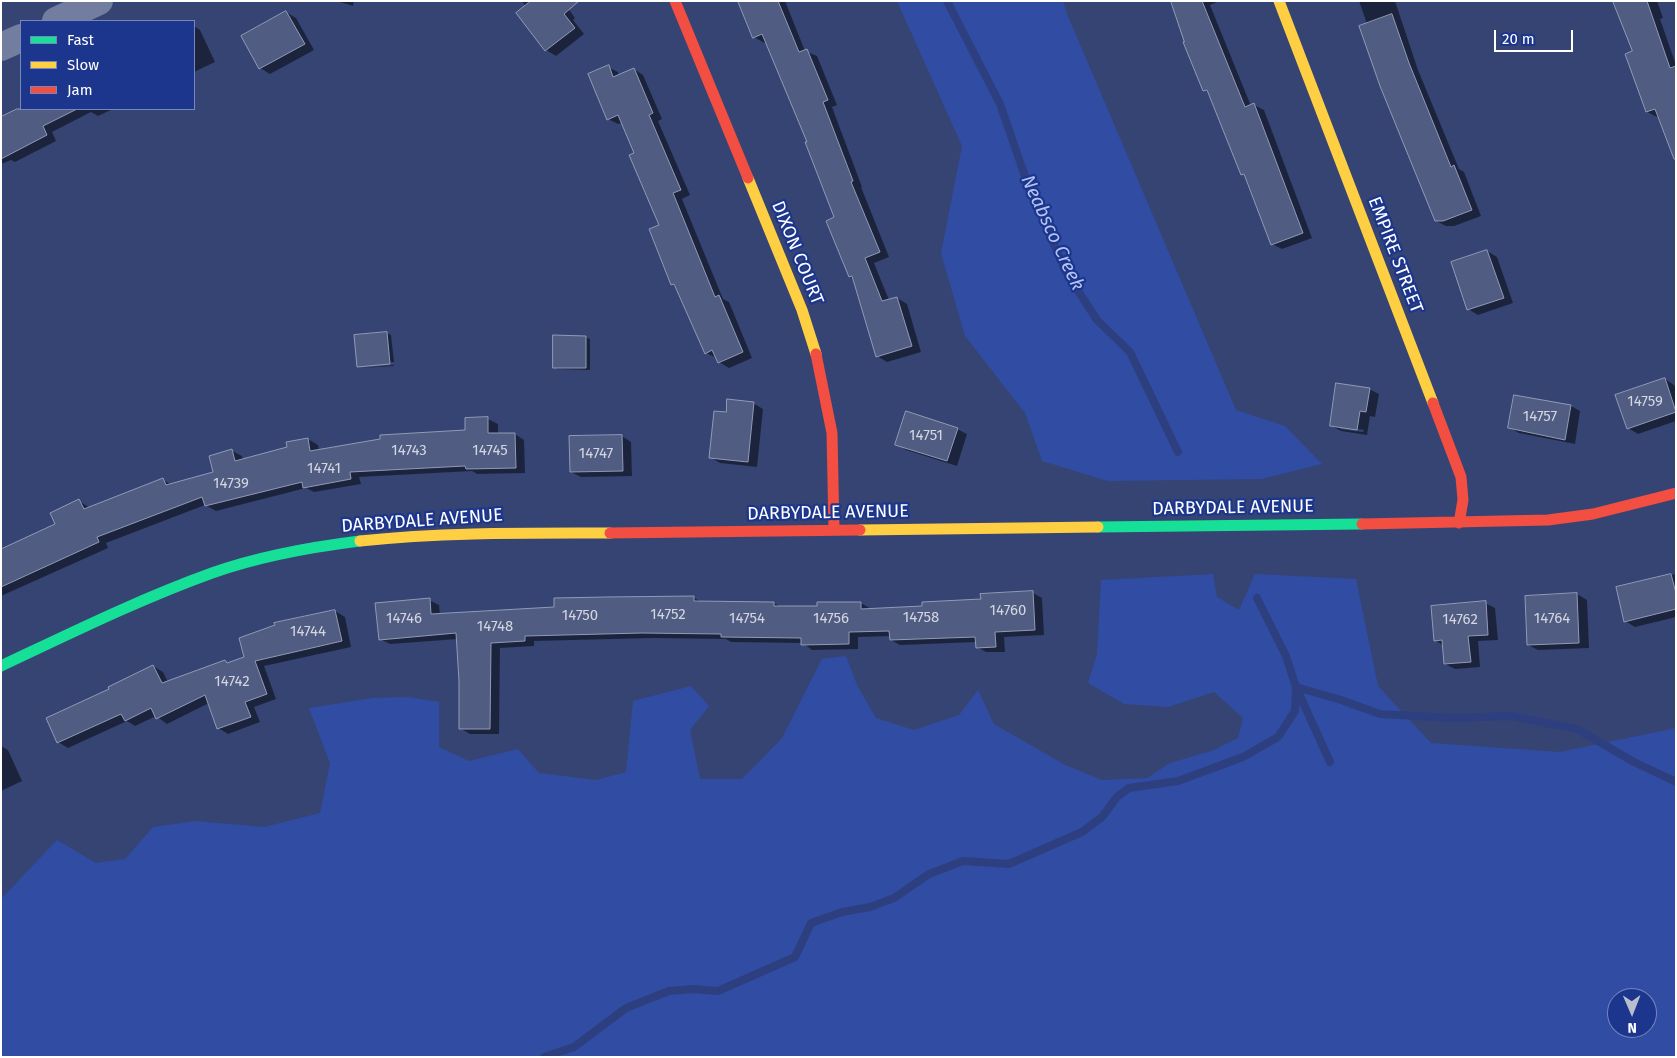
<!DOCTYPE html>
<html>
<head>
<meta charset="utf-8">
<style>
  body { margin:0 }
  #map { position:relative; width:1677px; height:1058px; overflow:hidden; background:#364473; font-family:"Fira Sans",sans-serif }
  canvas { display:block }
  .frame { position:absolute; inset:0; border:2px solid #fff; pointer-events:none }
  .legend { position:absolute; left:20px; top:20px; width:175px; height:90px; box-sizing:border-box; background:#1c368d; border:1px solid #7786bb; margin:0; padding:6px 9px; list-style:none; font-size:15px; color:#fff }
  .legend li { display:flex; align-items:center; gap:10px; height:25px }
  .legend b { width:25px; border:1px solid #7786bb }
  .north { position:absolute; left:1607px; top:988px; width:50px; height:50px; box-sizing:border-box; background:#1c368d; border:1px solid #7786bb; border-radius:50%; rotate:179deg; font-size:14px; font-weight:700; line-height:20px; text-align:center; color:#fff }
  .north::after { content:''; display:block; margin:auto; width:18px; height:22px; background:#b9bece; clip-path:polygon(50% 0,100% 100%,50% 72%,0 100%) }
  .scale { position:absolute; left:1494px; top:30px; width:79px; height:22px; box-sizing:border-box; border:2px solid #fff; border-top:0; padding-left:6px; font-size:15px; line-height:18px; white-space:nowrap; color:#fff; -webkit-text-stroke:4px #1c368d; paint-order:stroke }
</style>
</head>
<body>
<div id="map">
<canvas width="1677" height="1058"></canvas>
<div class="frame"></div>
<ul class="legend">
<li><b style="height:6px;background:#16e098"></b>Fast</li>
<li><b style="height:6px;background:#ffcf43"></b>Slow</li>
<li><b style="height:6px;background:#f24e42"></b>Jam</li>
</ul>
<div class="north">N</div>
<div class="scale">20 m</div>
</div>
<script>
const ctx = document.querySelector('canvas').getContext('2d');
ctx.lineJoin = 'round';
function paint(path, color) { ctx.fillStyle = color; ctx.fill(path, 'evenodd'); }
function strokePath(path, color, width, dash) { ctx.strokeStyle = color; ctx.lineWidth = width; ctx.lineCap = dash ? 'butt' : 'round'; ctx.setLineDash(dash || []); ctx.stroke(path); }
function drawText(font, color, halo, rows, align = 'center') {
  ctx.font = font + ' "Fira Sans",sans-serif'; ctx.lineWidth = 4.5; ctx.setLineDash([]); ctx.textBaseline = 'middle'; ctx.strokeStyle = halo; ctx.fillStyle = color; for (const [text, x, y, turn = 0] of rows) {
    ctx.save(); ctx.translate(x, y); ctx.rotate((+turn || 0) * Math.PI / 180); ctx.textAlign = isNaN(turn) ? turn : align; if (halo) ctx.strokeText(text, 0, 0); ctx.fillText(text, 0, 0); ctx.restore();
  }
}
const green = new Path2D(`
  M 897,1 L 1063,1 L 1067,14 L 1236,410 L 1285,426 L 1322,464 L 1261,479 L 1108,481 L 1042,461 L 1025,413 L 965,336 L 941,253 L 962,146 Z
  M 1213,574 L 1217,597 L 1239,610 L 1255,574 L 1356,579 L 1378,686 L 1431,743 L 1560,752 L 1676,728 L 1676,1057 L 1,1057 L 1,899 L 57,840 L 96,863 L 125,859 L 153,827 L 195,821 L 264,827 L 320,813 L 330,763 L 309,708 L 373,698 L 408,697 L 439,702 L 439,747 L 469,761 L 518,749 L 539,773 L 596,780 L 626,772 L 633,701 L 691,686 L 709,706 L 690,730 L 700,779 L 742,779 L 782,738 L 822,659 L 846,656 L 857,685 L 876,718 L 914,730 L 959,715 L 978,690 L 994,724 L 1065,765 L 1102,780 L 1147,778 L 1170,763 L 1214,750 L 1238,738 L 1243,718 L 1214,692 L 1168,707 L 1124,704 L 1088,683 L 1097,654 L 1101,580 ZM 1617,998 L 1647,998 L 1647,1028 L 1617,1028 Z`);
const shadow = new Path2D(`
  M 337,1 L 354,1 L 353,6 Z
  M 522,1 L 563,1 L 575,18 L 573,20 L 584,34 L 556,56 L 546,50 L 518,13 L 526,7 Z
  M 740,1 L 785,1 L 805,51 L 817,56 L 837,105 L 832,107 L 862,187 L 861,187 L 889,257 L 874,263 L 889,300 L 897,298 L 907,304 L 921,352 L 887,362 L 877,356 L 854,279 L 850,277 L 835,218 L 808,143 L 767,41 L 764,43 L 754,37 Z
  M 1173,1 L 1216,1 L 1217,2 L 1210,5 L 1251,106 L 1254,105 L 1264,110 L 1312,238 L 1282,249 L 1272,244 L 1247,177 L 1242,174 L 1209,93 L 1204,90 Z
  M 1359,1 L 1395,1 L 1418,70 L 1459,169 L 1464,172 L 1481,216 L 1454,226 L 1446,226 L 1436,221 Z
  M 1614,1 L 1657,1 L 1663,18 L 1660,19 L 1676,65 L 1676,161 L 1659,117 L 1657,117 L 1647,112 L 1634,52 Z
  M 286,12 L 296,18 L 314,50 L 270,74 L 260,68 Z
  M 194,26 L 200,30 L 215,62 L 194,72 Z
  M 608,67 L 618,72 L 619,75 L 634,69 L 643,75 L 662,119 L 658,121 L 690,195 L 682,199 L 723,299 L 729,302 L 752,358 L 729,368 L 719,362 L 717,358 L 706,353 L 677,287 L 672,284 L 661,225 L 636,153 L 622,123 L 618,124 L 608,119 Z
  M 21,108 L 21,109 L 113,109 L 98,116 L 91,112 L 52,132 L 56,141 L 15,162 L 11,160 L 1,164 L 1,118 Z
  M 1487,251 L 1497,257 L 1513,303 L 1478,315 L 1468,309 Z
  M 387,333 L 391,335 L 394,362 L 361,365 L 361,367 L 358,366 Z
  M 585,337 L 590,339 L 590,370 L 558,369 L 554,367 Z
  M 394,365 L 394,366 L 361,368 Z
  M 1665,379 L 1674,385 L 1676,388 L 1676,421 L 1638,434 L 1628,428 Z
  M 1369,389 L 1379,394 L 1375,417 L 1370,416 L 1367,435 L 1341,431 L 1332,426 ZM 1340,426 L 1364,430 L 1363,432 L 1340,429 Z
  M 753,403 L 763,409 L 757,467 L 720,463 L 710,457 L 727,413 Z
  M 1571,406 L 1580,411 L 1575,444 L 1519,433 L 1510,428 Z
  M 488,419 L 498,424 L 498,434 L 515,434 L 524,440 L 525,473 L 477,474 L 472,471 L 359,477 L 361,484 L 314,492 L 306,488 L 216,511 L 205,505 L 106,543 L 108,548 L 1,596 L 1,550 L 56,525 L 79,501 L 90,508 L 163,480 L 172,485 L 215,472 L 232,451 L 242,456 L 243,460 L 289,448 L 308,439 L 318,445 L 319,451 L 466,431 Z
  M 957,429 L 967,434 L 957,466 L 906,450 L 897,444 Z
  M 622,436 L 631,442 L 632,476 L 581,477 L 571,472 Z
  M 1676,574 L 1676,617 L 1635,627 L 1625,621 L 1617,588 Z
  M 1033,593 L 1042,598 L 1044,635 L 1004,637 L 1005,652 L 986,652 L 977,647 L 977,642 L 900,645 L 891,640 L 891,636 L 858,637 L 858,649 L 812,650 L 803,643 L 731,642 L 726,639 L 652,638 L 534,641 L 534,646 L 500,648 L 499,734 L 470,734 L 460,728 L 460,681 L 458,639 L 390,644 L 380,639 L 429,600 L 439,605 L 440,615 L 694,598 L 702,602 L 774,603 L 781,607 L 818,607 L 861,603 L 871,609 L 923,607 Z
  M 1577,594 L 1587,600 L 1589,648 L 1538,650 L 1528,645 Z
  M 1485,603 L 1495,608 L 1498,640 L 1478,641 L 1480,667 L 1455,669 L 1445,664 L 1444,646 L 1435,640 Z
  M 335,611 L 345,617 L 351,647 L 264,666 L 276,699 L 254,707 L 260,722 L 228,734 L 218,728 L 209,703 L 167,724 L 156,716 L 135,726 L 127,721 L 68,748 L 58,742 L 111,689 L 153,666 L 163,672 L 168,682 L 225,661 L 229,664 L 245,658 Z
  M 1,746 L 8,750 L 22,781 L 1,791 Z`);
const stream = new Path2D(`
  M 947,1 L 1000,104 L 1027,182 L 1066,272 L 1097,320 L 1130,352 L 1178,452
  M 1330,762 L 1296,687 L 1341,700 L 1380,714 L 1454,718 L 1511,716 L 1577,729 L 1634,762 L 1676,782
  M 544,1057 L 574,1047 L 626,1008 L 669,991 L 692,989 L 718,991 L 795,957 L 811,923 L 842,912 L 870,907 L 894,898 L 929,874 L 963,861 L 1009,864 L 1082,832 L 1102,817 L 1117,797 L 1129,788 L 1178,781 L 1243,757 L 1278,737 L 1295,711 L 1296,687 L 1286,656 L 1257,598`);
const building = new Path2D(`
  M 531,1 L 579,1 L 564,14 L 575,28 L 545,51 L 516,13 Z
  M 738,1 L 778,1 L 799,52 L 807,49 L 828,100 L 823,102 L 853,181 L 851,182 L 880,252 L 865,258 L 882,301 L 897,297 L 912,346 L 876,357 L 852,276 L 849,277 L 826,221 L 834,217 L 805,142 L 807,142 L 762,34 L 753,38 Z
  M 1171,1 L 1202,1 L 1245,107 L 1254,103 L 1303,233 L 1271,245 L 1244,174 L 1241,175 L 1207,90 L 1203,91 L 1183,42 L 1184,42 Z
  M 1613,1 L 1647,1 L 1670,68 L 1676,66 L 1676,159 L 1674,159 L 1655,109 L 1646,112 L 1625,54 L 1632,51 Z
  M 286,11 L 305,44 L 259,69 L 241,36 Z
  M 1392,14 L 1409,63 L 1451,167 L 1454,165 L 1472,210 L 1443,221 L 1435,221 L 1380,86 L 1359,26 Z
  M 609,65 L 613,77 L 634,68 L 653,113 L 649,115 L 681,190 L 673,193 L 715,297 L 719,295 L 743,352 L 718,363 L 712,350 L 705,354 L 674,284 L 671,285 L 649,229 L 659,225 L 629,155 L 634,153 L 618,115 L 607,120 L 588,74 Z
  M 17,109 L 77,109 L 43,126 L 47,135 L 1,159 L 1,117 Z
  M 1487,250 L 1504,298 L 1467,310 L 1451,262 Z
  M 387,332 L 390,364 L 357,367 L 354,335 Z
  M 553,335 L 586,336 L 586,368 L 553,368 Z
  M 1665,378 L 1676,412 L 1627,429 L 1615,395 Z
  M 1336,383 L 1370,388 L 1366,412 L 1360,411 L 1357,430 L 1330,426 Z
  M 1514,395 L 1571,405 L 1565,440 L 1508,428 Z
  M 727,399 L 754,402 L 748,462 L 709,458 L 714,411 L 726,412 Z
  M 906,411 L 958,428 L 947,461 L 895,445 Z
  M 488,417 L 488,433 L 515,433 L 516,468 L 466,469 L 465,466 L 350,472 L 351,479 L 303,488 L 302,482 L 205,506 L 202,497 L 97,537 L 99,542 L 1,587 L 1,549 L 55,524 L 50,513 L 79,499 L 84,509 L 163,478 L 166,485 L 213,472 L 209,456 L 232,449 L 235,461 L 287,447 L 286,442 L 308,438 L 310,451 L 380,439 L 380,435 L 465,430 L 465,418 Z
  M 622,435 L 623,471 L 570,472 L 569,436 Z
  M 1671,574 L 1676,593 L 1676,609 L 1624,622 L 1616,587 Z
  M 1033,591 L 1035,630 L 995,632 L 996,647 L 976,648 L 975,637 L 890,640 L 889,631 L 849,632 L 849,644 L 801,645 L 801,638 L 721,637 L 721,634 L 642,633 L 525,636 L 525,641 L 491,643 L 490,729 L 459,729 L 459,681 L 456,633 L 379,640 L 375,603 L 430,598 L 431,614 L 554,607 L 554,598 L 606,597 L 694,596 L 694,601 L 774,602 L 774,606 L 817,606 L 817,602 L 861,602 L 861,609 L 922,606 L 922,602 L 981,599 L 980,594 Z
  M 1577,593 L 1579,643 L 1527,645 L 1525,596 Z
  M 1486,601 L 1488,635 L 1468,636 L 1471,662 L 1444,664 L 1442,640 L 1434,641 L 1431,606 Z
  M 335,610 L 342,641 L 255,661 L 267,694 L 245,702 L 251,717 L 217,729 L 205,695 L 156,719 L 151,708 L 125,721 L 121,714 L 57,743 L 46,718 L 109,689 L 108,687 L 153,665 L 162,683 L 225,660 L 227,663 L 244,657 L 239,638 L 275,625 L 274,623 Z`);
const street = new Path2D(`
  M 56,21 L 99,1
  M 1,47 L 21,38`);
const fast = new Path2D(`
  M 1098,527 L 1362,524
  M 1,666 C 71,633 140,599 212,573 C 260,556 311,547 360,541`);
const slow = new Path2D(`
  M 1279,1 L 1433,403
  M 748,178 L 802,310 L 816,354
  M 860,530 L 1098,527
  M 360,541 C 443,532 527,533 610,533`);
const jam = new Path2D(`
  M 675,1 L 748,178
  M 816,354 L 832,433 L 834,530
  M 1433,403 L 1461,477 L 1463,500 L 1459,523
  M 1362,524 L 1548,520 L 1593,514 L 1676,493
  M 610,533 L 860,530`);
const numberNames = [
  ["14759",1645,402],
  ["14757",1540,417],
  ["14751",926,436],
  ["14743",409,451],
  ["14745",490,451],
  ["14747",596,454],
  ["14741",324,469],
  ["14739",231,484],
  ["14760",1008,611],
  ["14752",668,615],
  ["14750",580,616],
  ["14758",921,618],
  ["14746",404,619],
  ["14754",747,619],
  ["14756",831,619],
  ["14764",1552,619],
  ["14762",1460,620],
  ["14748",495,627],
  ["14744",308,632],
  ["14742",232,682]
];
const streetNames = [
  ["DIXON COURT",797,253,68],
  ["EMPIRE STREET",1395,255,69],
  ["DARBYDALE AVENUE",1233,508,-1],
  ["DARBYDALE AVENUE",828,513,-1],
  ["DARBYDALE AVENUE",422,521,-4]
];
const waterNames = [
  ["Neabsco Creek",1052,233,65]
];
paint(green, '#304da3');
paint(shadow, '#0007');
strokePath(stream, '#2e3f80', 8);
paint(building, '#505c82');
strokePath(building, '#919ab5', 1);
strokePath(street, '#727d9f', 28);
strokePath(fast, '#16e098', 11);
strokePath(slow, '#ffcf43', 11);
strokePath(jam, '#f24e42', 11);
drawText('15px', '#d3d6e0', null, numberNames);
drawText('18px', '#fff', '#1c368d', streetNames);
drawText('italic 19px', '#b4c4f4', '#1c368d', waterNames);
</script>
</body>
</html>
